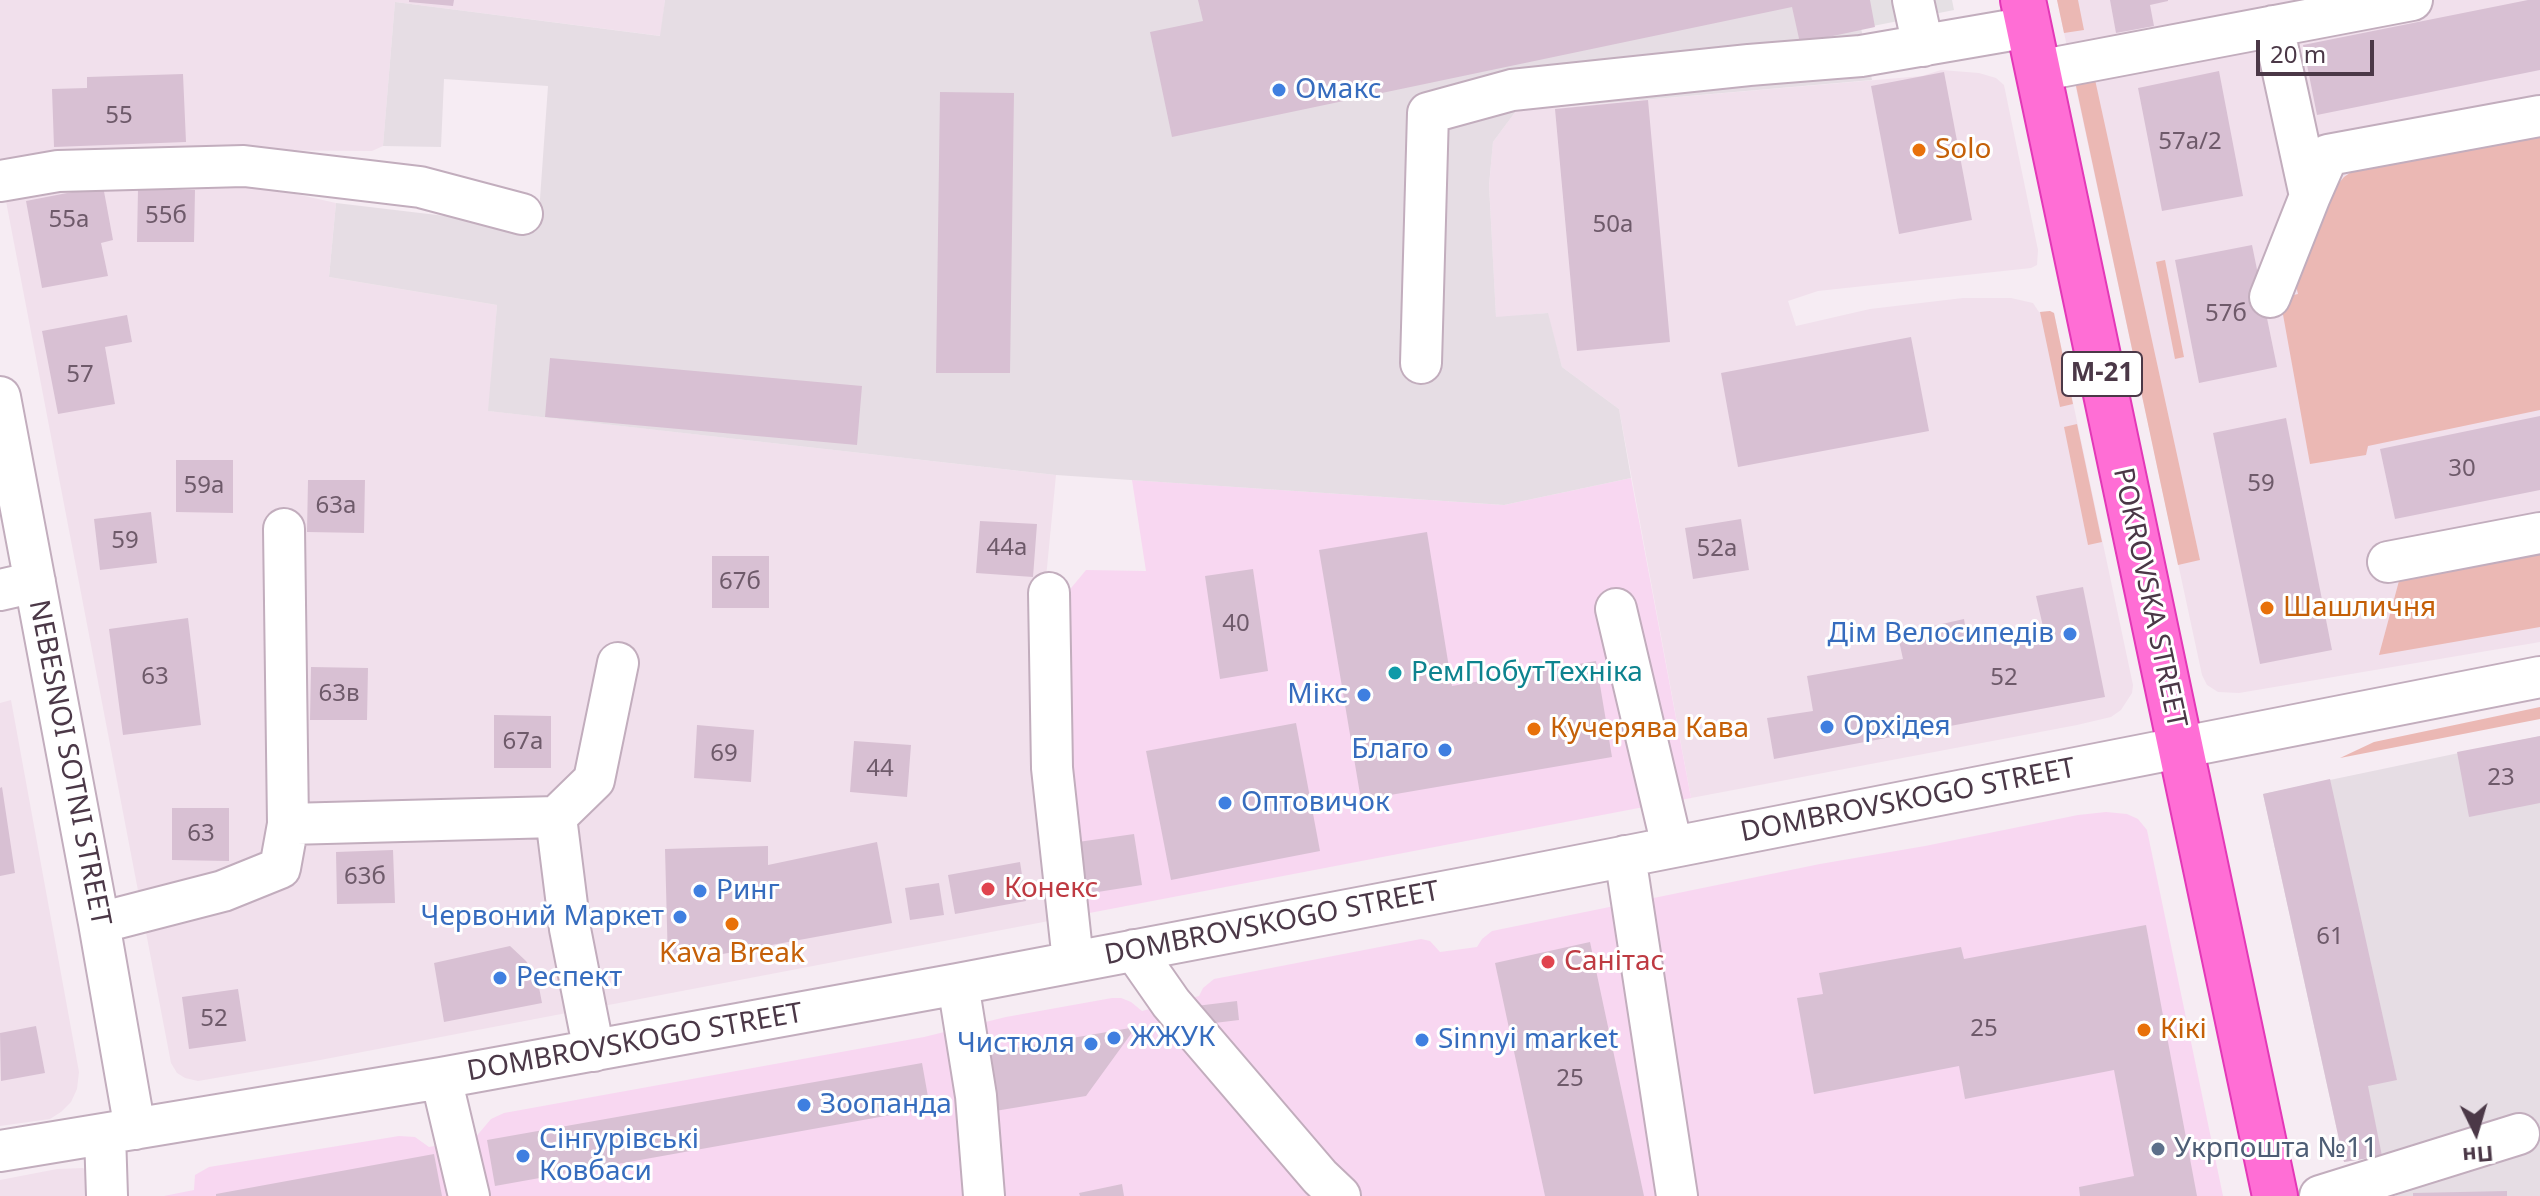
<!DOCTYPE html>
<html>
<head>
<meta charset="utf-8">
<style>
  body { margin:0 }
  #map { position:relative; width:2540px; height:1196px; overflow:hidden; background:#f6ecf3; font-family:"Noto Sans",sans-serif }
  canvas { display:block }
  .north { position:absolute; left:2436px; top:1092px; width:80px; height:80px; -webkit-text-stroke:6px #fff; paint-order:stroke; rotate:175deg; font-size:22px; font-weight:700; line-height:32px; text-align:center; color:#4b3847 }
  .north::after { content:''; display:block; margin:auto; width:28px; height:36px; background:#4b3847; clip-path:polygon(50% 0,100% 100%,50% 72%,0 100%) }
  .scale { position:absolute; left:2256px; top:40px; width:118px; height:36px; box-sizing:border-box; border:4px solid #4b3847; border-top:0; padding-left:10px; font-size:24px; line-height:28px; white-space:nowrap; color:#4b3847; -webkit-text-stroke:6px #fff; paint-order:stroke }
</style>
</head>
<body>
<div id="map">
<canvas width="2540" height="1196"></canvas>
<div class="north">Пн</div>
<div class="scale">20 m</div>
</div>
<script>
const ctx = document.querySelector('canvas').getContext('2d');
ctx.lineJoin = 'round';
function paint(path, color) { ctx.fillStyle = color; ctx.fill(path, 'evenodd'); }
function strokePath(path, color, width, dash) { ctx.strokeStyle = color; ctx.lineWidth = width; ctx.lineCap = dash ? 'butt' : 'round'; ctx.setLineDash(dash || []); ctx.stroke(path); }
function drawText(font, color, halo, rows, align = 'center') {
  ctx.font = font + ' "Noto Sans",sans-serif'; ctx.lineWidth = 6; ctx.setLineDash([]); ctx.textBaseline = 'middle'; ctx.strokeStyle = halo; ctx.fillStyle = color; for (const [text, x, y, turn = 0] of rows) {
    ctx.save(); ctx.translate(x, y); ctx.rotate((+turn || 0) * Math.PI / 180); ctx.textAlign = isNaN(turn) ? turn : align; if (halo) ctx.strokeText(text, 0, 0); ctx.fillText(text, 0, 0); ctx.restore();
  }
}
const residential = new Path2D(`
  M 0,0 L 665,0 L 661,36 L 395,2 L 383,146 L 372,151 L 228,150 L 0,167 Z
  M 2057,0 L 2540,0 L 2540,642 L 2239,693 L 2218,692 L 2207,685 L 2202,675 Z
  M 1941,70 L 1979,73 L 1996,78 L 2004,85 L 2038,250 L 2037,265 L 2031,268 L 1818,291 L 1788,301 L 1796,326 L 1870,309 L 1963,298 L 2011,298 L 2033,303 L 2039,312 L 2050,311 L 2054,313 L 2133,685 L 2132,693 L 2121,710 L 2111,717 L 2077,725 L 1691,798 L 1619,409 L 1562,367 L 1547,313 L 1496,318 L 1489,185 L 1493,142 L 1516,111 L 1922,76 Z
  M 197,172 L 336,203 L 329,277 L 497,305 L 489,411 L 1056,475 L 1034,701 L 1054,920 L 315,1061 L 198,1081 L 185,1078 L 177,1073 L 171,1063 L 5,196 Z
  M 11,700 L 79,1072 L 77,1089 L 71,1102 L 61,1112 L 50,1119 L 0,1126 L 0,703 Z
  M 83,1168 L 90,1173 L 99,1196 L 0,1196 L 0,1180 L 57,1169 Z`);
const commercial = new Path2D(`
  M 1631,478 L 1691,798 L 1079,915 L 1062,599 L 1086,570 L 1146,571 L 1132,480 L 1504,505 Z
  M 2106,812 L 2127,814 L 2138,819 L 2147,830 L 2223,1196 L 164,1196 L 194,1190 L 195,1175 L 209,1167 L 399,1136 L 415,1137 L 429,1147 L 474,1139 L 491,1119 L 504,1113 L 924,1037 L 1006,1017 L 1112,998 L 1121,998 L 1131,1002 L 1142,1011 L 1199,996 L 1203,988 L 1214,979 L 1421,939 L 1430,941 L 1440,952 L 1477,947 L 1482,939 L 1492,931 L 1820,864 L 1925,846 L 2078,815 Z`);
const industrial = new Path2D(`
  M 665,0 L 1855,0 L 1872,80 L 1516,111 L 1493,142 L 1489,185 L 1496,317 L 1548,313 L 1562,367 L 1619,409 L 1631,478 L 1504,505 L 1056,475 L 488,411 L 497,305 L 329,277 L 336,203 L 538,227 L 548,86 L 444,79 L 441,147 L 383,146 L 395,2 L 660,36 Z
  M 2540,736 L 2540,1196 L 2396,1196 L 2382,1156 L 2344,1162 L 2263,794 Z`);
const green = new Path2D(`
  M 2057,0 L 2078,0 L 2084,30 L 2064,33 Z
  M 2094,75 L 2200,560 L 2178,565 L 2076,86 L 2077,82 Z
  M 2540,129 L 2540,410 L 2368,446 L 2366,455 L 2310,464 L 2280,298 L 2298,294 L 2292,270 L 2328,196 L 2344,177 L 2360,166 Z
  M 2165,260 L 2184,357 L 2175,359 L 2156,262 Z
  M 2050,311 L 2054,313 L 2073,404 L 2060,407 L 2040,312 Z
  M 2077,424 L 2102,542 L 2088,545 L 2064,427 Z
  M 2540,541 L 2540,627 L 2379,655 L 2403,566 Z
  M 2540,707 L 2540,719 L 2340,758 L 2374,742 Z`);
const parking = new Path2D(`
  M 1868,0 L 1952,0 L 1954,10 L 1873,26 Z`);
const building = new Path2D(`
  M 409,0 L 454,0 L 453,6 L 409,2 Z
  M 1198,0 L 1870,0 L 1875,27 L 1800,43 L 1792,7 L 1172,137 L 1150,32 L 1203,21 Z
  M 2110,0 L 2168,0 L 2168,1 L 2150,5 L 2154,26 L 2116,33 Z
  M 2528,0 L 2540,0 L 2540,70 L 2317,115 L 2303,45 Z
  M 2219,71 L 2243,196 L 2162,211 L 2138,88 Z
  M 1944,72 L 1972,220 L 1899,234 L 1871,86 Z
  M 183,74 L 186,142 L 54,147 L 52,89 L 87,88 L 87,77 Z
  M 940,92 L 1014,93 L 1010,373 L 936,373 Z
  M 1648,100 L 1670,342 L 1577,351 L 1555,109 Z
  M 103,186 L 113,240 L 101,243 L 108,276 L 42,288 L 26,201 Z
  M 138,189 L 195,190 L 194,242 L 137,242 Z
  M 2252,245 L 2277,367 L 2199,383 L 2175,260 Z
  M 127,315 L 132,342 L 105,347 L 115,404 L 58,414 L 42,331 Z
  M 1911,337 L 1929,431 L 1738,467 L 1721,373 Z
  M 550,358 L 862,386 L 857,445 L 545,417 Z
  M 2540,416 L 2540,490 L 2395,519 L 2380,449 Z
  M 2286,418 L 2332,650 L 2260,664 L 2213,433 Z
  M 176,460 L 233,460 L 233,513 L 176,512 Z
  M 308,480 L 365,480 L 364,533 L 307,532 Z
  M 151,512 L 157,563 L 100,570 L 94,519 Z
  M 1741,519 L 1749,570 L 1693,579 L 1685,528 Z
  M 980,521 L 1037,524 L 1033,577 L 976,573 Z
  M 1427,532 L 1452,686 L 1596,661 L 1612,757 L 1361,800 L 1319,550 Z
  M 712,556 L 769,556 L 769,608 L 712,608 Z
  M 1253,569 L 1268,671 L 1220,679 L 1205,576 Z
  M 2083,587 L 2105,697 L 1774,759 L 1767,718 L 1813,711 L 1807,676 L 1903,659 L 1899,641 L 1934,635 L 1933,626 L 1964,619 L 1968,644 L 2044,631 L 2036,596 Z
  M 188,618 L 201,725 L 123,735 L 109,629 Z
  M 311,667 L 368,668 L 367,720 L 310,720 Z
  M 494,715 L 551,716 L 551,768 L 494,768 Z
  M 1296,723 L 1320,851 L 1171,880 L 1146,751 Z
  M 697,725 L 754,730 L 751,782 L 694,778 Z
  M 2540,736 L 2540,803 L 2469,817 L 2457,752 Z
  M 854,741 L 911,745 L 907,797 L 850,792 Z
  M 2330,779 L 2397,1080 L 2368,1086 L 2382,1156 L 2344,1162 L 2263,794 Z
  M 2,787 L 15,873 L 0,876 L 0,788 Z
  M 172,808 L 229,808 L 229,861 L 172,860 Z
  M 1134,834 L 1142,885 L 1085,894 L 1078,842 Z
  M 877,842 L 892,923 L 668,964 L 665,849 L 768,846 L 768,865 Z
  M 393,850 L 395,903 L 337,904 L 336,852 Z
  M 1020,862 L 1026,901 L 955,914 L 948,875 Z
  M 939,883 L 944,915 L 910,920 L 905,888 Z
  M 2146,925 L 2197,1196 L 2080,1196 L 2079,1187 L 2134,1176 L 2114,1070 L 1965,1099 L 1959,1066 L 1814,1094 L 1797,998 L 1823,994 L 1819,973 L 1961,947 L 1964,959 Z
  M 1590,942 L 1644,1196 L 1545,1196 L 1495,963 Z
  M 510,946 L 526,961 L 537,977 L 542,1003 L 444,1022 L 434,963 Z
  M 238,989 L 246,1041 L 189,1049 L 182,997 Z
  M 1237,1001 L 1239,1020 L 1198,1025 L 1196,1006 Z
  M 36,1026 L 45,1073 L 1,1081 L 0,1033 Z
  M 1136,1027 L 1086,1096 L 995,1111 L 985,1053 Z
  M 922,1063 L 930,1108 L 495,1186 L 487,1140 Z
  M 434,1154 L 442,1196 L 216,1196 L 216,1194 Z
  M 1122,1184 L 1124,1196 L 1080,1196 L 1079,1193 Z
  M 2507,1191 L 2507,1196 L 2413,1196 L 2413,1193 Z`);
const minor = new Path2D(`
  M 1913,0 L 1923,46
  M 2038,71 L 2412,0
  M 0,181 L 58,171 L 244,166 L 420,187 L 522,214
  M 2310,196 L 2328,155 L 2540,116
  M 2270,297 L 2310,196 L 2273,26
  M 1421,363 L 1428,113 L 1512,90 L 1749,65 L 1861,56 L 2029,27
  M 0,397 L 99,923 L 135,1129
  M 284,529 L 288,824
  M 2388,562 L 2540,533
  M 0,590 L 35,582
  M 1049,593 L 1052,768 L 1073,961
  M 1616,609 L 1672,846
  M 556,817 L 594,780 L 618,663
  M 1625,856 L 1677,1196
  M 99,923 L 223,891 L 280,868 L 288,824 L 556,817 L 570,929 L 594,1051
  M 1134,950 L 1171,1003 L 1320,1177 L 1340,1196
  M 958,984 L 976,1096 L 984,1196
  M 441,1078 L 469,1196
  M 105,1134 L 107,1196
  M 0,1151 L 441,1078 L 958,984 L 1490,883 L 2540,677
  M 2320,1196 L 2519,1134`);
const highway = new Path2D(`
  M 2023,0 L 2275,1196`);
const markers = [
  [1279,90,8,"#3f7fe0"],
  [1919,150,8,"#e8710a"],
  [2267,608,8,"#e8710a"],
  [2070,634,8,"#3f7fe0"],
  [1395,673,8,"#0f9aa8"],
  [1364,695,8,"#3f7fe0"],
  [1827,727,8,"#3f7fe0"],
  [1534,729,8,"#e8710a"],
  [1445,750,8,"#3f7fe0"],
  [1225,803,8,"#3f7fe0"],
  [988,889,8,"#e0444e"],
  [700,891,8,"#3f7fe0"],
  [680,917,8,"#3f7fe0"],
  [732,924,8,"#e8710a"],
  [1548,962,8,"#e0444e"],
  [500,978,8,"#3f7fe0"],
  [2144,1030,8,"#e8710a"],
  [1114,1038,8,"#3f7fe0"],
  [1422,1040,8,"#3f7fe0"],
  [1091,1044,8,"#3f7fe0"],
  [804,1105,8,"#3f7fe0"],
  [2158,1149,8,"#5c6f8a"],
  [523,1156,8,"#3f7fe0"]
];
const numberNames = [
  ["55",119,116],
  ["57а/2",2190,142],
  ["55б",166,216],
  ["55а",69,220],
  ["50а",1613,225],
  ["57б",2226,314],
  ["57",80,375],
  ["30",2462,469],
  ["59",2261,484],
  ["59а",204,486],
  ["63а",336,506],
  ["59",125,541],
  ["44а",1007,548],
  ["52а",1717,549],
  ["67б",740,582],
  ["40",1236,624],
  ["63",155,677],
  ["52",2004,678],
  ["63в",339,694],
  ["67а",523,742],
  ["69",724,754],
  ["44",880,769],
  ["23",2501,778],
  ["63",201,834],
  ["63б",365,877],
  ["61",2330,937],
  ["52",214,1019],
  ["25",1984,1029],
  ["25",1570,1079]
];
const shields = [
  [2102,374,80]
];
const shieldNames = [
  ["М-21",2102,374]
];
const shopNames = [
  ["Омакс",1295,90],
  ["Дім Велосипедів",2054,634,"right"],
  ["Мікс",1348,695,"right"],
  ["Орхідея",1843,727],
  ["Благо",1429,750,"right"],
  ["Оптовичок",1241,803],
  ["Ринг",716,891],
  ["Червоний Маркет",664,917,"right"],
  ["Респект",516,978],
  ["ЖЖУК",1130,1038],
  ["Sinnyi market",1438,1040],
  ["Чистюля",1075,1044,"right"],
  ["Зоопанда",820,1105],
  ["Сінгурівські",539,1140],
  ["Ковбаси",539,1172]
];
const foodNames = [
  ["Solo",1935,150],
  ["Шашличня",2283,608],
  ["Кучерява Кава",1550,729],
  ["Kava Break",732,954,"center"],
  ["Кікі",2160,1030]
];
const streetNames = [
  ["POKROVSKA STREET",2149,598,78],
  ["NEBESNOI SOTNI STREET",69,763,79],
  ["DOMBROVSKOGO STREET",1908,801,-11],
  ["DOMBROVSKOGO STREET",1272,924,-11],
  ["DOMBROVSKOGO STREET",635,1043,-10]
];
const cultureNames = [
  ["РемПобутТехніка",1411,673]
];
const healthNames = [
  ["Конекс",1004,889],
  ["Санітас",1564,962]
];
const serviceNames = [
  ["Укрпошта №11",2174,1149]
];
paint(residential, '#f1e0ec');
paint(commercial, '#f8d7f1');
paint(industrial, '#e6dde4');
paint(green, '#ebb8b4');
paint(parking, '#e5e0e4');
paint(building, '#d8c0d3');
strokePath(minor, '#c2adbd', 44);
strokePath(highway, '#e338b7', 48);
strokePath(minor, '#fff', 40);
strokePath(highway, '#ff6ed5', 44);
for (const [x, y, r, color] of markers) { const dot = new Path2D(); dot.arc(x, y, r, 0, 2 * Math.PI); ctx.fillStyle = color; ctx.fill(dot); strokePath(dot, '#fff', 3); }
drawText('24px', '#6e5a6a', null, numberNames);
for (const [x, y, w] of shields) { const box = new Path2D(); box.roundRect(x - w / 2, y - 22, w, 44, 6); ctx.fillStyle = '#fff'; ctx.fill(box); strokePath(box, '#4b3847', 2); }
drawText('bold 26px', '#4b3847', null, shieldNames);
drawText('28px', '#366cbe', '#fff', shopNames, 'left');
drawText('28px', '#c56008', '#fff', foodNames, 'left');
drawText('28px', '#4b3847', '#fff', streetNames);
drawText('28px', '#0d838f', '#fff', cultureNames, 'left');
drawText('28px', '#be3a42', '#fff', healthNames, 'left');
drawText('28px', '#4e5e75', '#fff', serviceNames, 'left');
</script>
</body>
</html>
